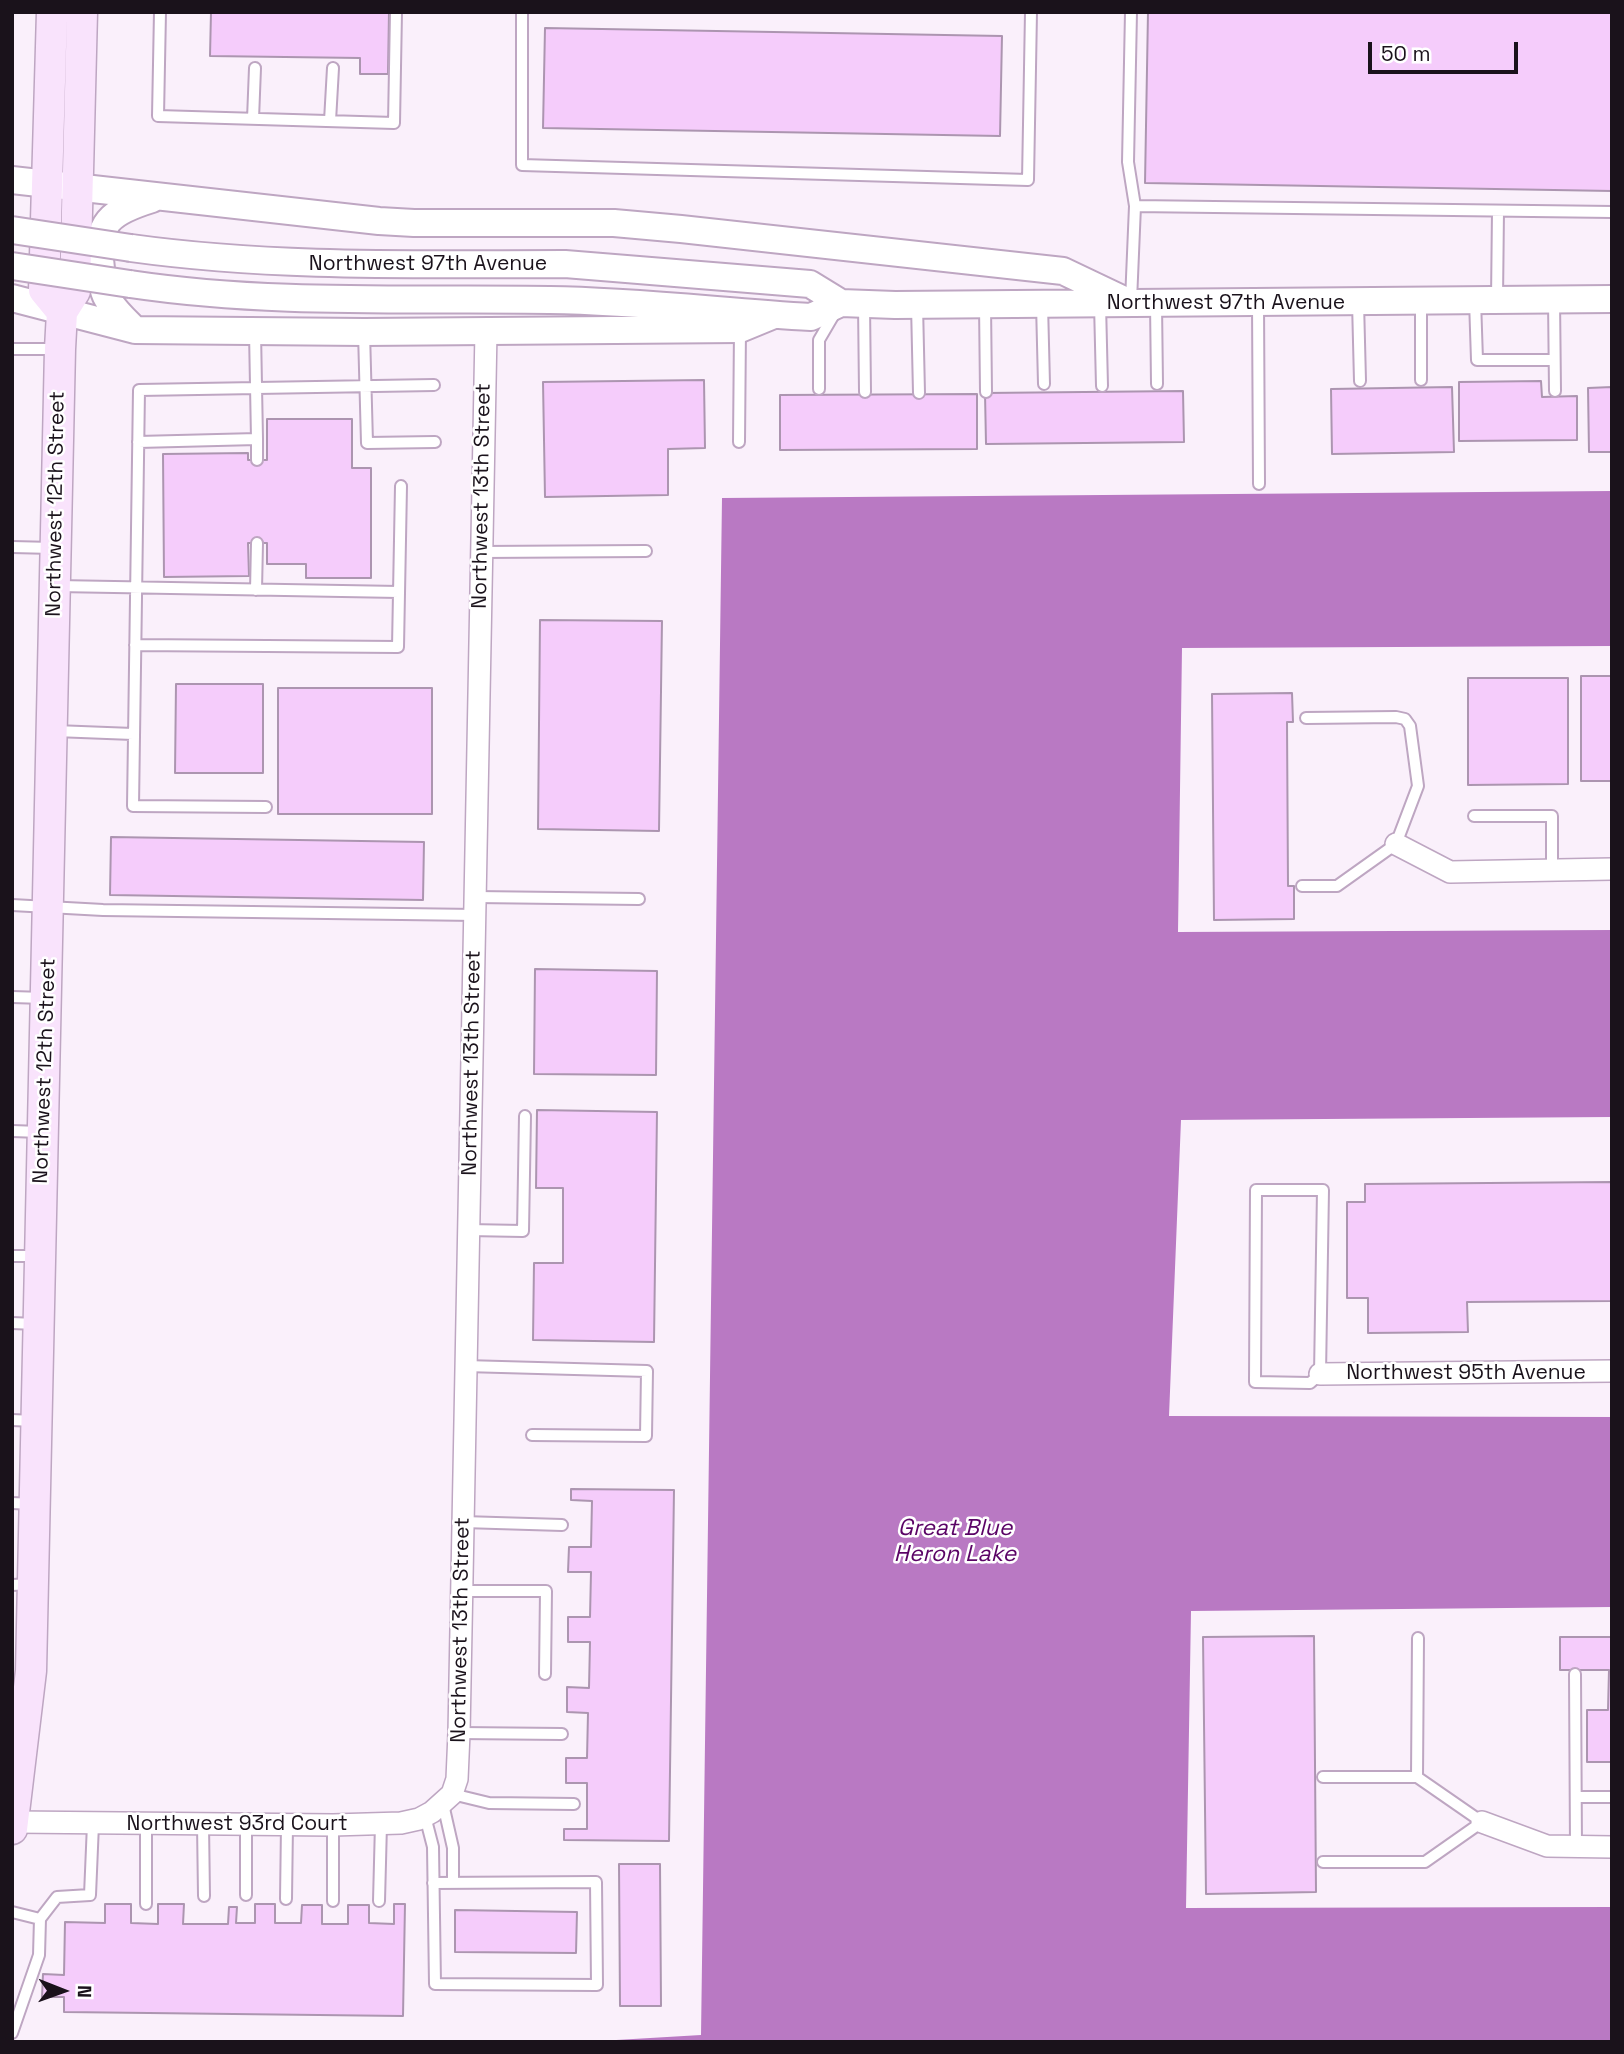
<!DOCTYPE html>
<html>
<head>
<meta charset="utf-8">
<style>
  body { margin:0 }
  #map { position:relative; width:1624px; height:2054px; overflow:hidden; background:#faf0fb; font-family:"Space Grotesk",sans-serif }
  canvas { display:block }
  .frame { position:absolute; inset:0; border:14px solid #1a121b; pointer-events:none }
  .north { position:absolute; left:28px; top:1956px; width:70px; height:70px; -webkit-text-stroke:5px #fff; paint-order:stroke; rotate:91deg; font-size:19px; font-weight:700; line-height:28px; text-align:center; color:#1a121b }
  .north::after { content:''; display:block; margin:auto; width:24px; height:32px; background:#1a121b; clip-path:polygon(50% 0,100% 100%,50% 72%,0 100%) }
  .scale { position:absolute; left:1368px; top:42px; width:150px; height:32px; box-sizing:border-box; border:4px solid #1a121b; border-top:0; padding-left:9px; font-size:21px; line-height:24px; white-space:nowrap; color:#1a121b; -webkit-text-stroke:5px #fff; paint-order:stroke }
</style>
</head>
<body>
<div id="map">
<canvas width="1624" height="2054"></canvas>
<div class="frame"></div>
<div class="north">N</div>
<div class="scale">50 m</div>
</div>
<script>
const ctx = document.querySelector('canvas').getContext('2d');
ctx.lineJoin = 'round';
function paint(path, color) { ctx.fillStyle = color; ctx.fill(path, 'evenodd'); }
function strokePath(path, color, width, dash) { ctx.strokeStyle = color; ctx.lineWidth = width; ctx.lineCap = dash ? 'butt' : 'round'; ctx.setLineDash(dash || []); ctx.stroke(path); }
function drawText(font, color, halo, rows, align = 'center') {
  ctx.font = font + ' "Space Grotesk",sans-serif'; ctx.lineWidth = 5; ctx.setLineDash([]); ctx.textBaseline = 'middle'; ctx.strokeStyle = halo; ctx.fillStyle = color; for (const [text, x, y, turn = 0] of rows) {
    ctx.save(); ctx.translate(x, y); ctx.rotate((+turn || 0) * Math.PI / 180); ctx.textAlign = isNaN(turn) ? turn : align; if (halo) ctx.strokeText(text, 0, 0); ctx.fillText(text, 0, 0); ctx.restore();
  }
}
const water = new Path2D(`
  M 1612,491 L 1612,646 L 1182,648 L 1178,932 L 1612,930 L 1612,1117 L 1181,1120 L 1169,1416 L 1612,1417 L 1612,1607 L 1191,1611 L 1186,1908 L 1612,1907 L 1612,2042 L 582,2042 L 701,2035 L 722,498 Z`);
const building = new Path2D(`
  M 211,12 L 389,12 L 388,74 L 360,74 L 360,58 L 210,56 Z
  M 1148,12 L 1612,12 L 1612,191 L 1145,183 Z
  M 545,28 L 1002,36 L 1000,136 L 543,128 Z
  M 704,380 L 705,448 L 668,449 L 668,495 L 545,497 L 543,382 Z
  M 1541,381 L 1542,397 L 1577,396 L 1577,440 L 1459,441 L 1459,382 Z
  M 1452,387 L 1454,452 L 1332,454 L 1331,389 Z
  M 1612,387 L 1612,452 L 1589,452 L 1588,388 Z
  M 1183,391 L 1184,442 L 986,444 L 985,393 Z
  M 977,394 L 977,449 L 780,450 L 780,395 Z
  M 267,419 L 352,419 L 352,468 L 371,468 L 371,578 L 306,578 L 306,564 L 267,564 L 267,543 L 248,543 L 249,576 L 164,577 L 163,454 L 248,453 L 248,460 L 267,460 Z
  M 540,620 L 662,621 L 659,831 L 538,829 Z
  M 1581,676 L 1612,676 L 1612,781 L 1581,781 Z
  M 1468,678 L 1568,678 L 1568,784 L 1468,785 Z
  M 176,684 L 263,684 L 263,773 L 175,773 Z
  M 278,688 L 432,688 L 432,814 L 278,814 Z
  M 1292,693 L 1293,722 L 1287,722 L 1288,886 L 1294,886 L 1294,919 L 1214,920 L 1212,694 Z
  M 111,837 L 424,842 L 423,900 L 110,895 Z
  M 535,969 L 657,971 L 656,1075 L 534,1074 Z
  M 537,1110 L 657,1112 L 654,1342 L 533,1340 L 534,1263 L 563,1263 L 563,1188 L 536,1188 Z
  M 1612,1182 L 1612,1301 L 1467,1302 L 1468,1332 L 1368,1333 L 1368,1298 L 1347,1298 L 1347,1202 L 1365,1202 L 1365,1184 Z
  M 571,1489 L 674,1490 L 669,1841 L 564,1840 L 564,1829 L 587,1829 L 587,1783 L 566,1783 L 566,1758 L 587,1758 L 588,1713 L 567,1712 L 567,1687 L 589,1688 L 590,1642 L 568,1642 L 568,1617 L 590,1617 L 591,1572 L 568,1572 L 569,1547 L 591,1547 L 592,1501 L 571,1500 Z
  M 1314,1636 L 1316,1892 L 1206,1894 L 1203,1637 Z
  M 1560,1637 L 1612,1637 L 1612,1762 L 1587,1762 L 1587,1710 L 1608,1710 L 1609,1670 L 1560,1670 Z
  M 619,1864 L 660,1864 L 661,2006 L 620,2006 Z
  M 105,1904 L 131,1904 L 131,1923 L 158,1924 L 158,1904 L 184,1904 L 183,1924 L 228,1924 L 229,1907 L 237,1907 L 236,1923 L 255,1923 L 255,1904 L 275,1904 L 275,1923 L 301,1923 L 302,1905 L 322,1905 L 322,1924 L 348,1924 L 348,1905 L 369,1905 L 369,1923 L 394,1924 L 394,1904 L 405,1904 L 403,2016 L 64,2012 L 64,1997 L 42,1997 L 43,1974 L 64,1975 L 65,1922 L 105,1923 Z
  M 455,1910 L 577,1912 L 576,1953 L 455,1952 Z`);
const service = new Path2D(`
  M 160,12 L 158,116 L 394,123 L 396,12
  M 522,12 L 522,165 L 1028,180 L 1031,12
  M 1131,12 L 1128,162 L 1135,206 L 1131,301
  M 253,119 L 255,68
  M 330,121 L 333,68
  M 1135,206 L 1612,212
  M 1497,299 L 1498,211
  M 1554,299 L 1555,391
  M 1475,300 L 1477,360 L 1554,360
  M 1358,302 L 1360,381
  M 1258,303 L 1259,484
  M 864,304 L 865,392
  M 1042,304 L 1044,384
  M 1100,304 L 1102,386
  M 1156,304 L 1157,384
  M 917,305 L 919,393
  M 985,305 L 986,392
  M 364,332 L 367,443 L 435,442
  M 12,349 L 57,349
  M 1421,380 L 1421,301
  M 819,389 L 819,340 L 836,311
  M 138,442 L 257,439 L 255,332
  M 739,442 L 740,329
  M 257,460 L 257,439
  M 12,547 L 53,548
  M 481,552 L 646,551
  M 57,586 L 399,592
  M 256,590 L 257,543
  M 135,645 L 398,647 L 401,486
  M 55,731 L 133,734
  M 266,807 L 133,806 L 139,390 L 434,385
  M 1474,816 L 1552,816 L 1552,870
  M 1302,886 L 1337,886 L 1396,844 L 1418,786 L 1410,726 L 1405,719 L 1396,717 L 1306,718
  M 476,897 L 639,899
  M 12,905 L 103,910 L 476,915
  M 12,997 L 44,998
  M 12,1131 L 40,1132
  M 1256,1190 L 1323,1190 L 1320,1374 L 1310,1383 L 1255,1382 Z
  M 468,1230 L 523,1231 L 525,1116
  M 12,1256 L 37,1256
  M 12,1323 L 35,1324
  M 465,1366 L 647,1371 L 646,1436 L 532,1435
  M 12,1420 L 34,1421
  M 12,1503 L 33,1504
  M 463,1522 L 562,1525
  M 12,1585 L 31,1584
  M 462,1591 L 546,1591 L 545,1674
  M 1575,1674 L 1576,1847
  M 459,1733 L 562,1734
  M 1417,1777 L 1418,1638
  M 452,1794 L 489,1803 L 574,1804
  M 1577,1797 L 1612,1797
  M 443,1804 L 453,1848 L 453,1883
  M 425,1816 L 433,1847 L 435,1984 L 597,1985 L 596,1882 L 433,1883
  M 146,1824 L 146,1904
  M 203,1824 L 204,1896
  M 246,1824 L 246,1895
  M 333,1825 L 333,1901
  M 1323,1862 L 1425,1862 L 1482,1822 L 1417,1777 L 1323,1777
  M 286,1899 L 287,1825
  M 379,1901 L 381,1824
  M 12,1912 L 40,1919 L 57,1897 L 90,1895 L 93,1824
  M 12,2033 L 39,1955 L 40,1919`);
const minor = new Path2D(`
  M 1396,844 L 1450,872 L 1612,869
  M 1320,1374 L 1612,1371
  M 14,1822 L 333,1825 L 401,1823 L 419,1819 L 432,1812 L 452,1794 L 457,1779 L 459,1733 L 486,331
  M 1482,1822 L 1547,1846 L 1612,1847`);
const tertiary = new Path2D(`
  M 12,180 L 379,221 L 414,223 L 614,223 L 681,229 L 1063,271 L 1126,301
  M 131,248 C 275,268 420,264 565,264 L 810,284 L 841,303 L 895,305 L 1612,299
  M 130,284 C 271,305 408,298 550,300 C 637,301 724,312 811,317 L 841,303
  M 12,298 L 135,330 L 364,332 L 740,329 L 774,315
  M 135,330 C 126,321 116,312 109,301 C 102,292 102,280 101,269 C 95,222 110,212 152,199`);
const secondary = new Path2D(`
  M 52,12 L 44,290 L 62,312
  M 12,1829 L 31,1671 L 60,349 L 62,312 L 75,291 L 82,12`);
const tertiaryBridge = new Path2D(`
  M 12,230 L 131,248
  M 12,266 L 130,284`);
const streetNames = [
  ["Northwest 97th Avenue",428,264],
  ["Northwest 97th Avenue",1226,303],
  ["Northwest 13th Street",482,496,-89],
  ["Northwest 12th Street",56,504,-89],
  ["Northwest 13th Street",472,1063,-89],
  ["Northwest 12th Street",45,1071,-88],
  ["Northwest 95th Avenue",1466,1373],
  ["Northwest 13th Street",461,1630,-89],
  ["Northwest 93rd Court",237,1824]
];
const waterNames = [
  ["Great Blue",955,1529],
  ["Heron Lake",955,1555]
];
paint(water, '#b979c3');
paint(building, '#f5ccfb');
strokePath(building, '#ac95b0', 2);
strokePath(service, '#bea6c2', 14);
strokePath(minor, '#bea6c2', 24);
strokePath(tertiary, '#bea6c2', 30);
strokePath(secondary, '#bea6c2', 33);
strokePath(service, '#fff', 10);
strokePath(minor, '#fff', 21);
strokePath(tertiary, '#fff', 26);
strokePath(secondary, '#f9e3fc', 30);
strokePath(tertiaryBridge, '#bea6c2', 30, []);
strokePath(tertiaryBridge, '#fff', 26);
drawText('21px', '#1a121b', '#fff', streetNames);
drawText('italic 23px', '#5a0365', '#fff', waterNames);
</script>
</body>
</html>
